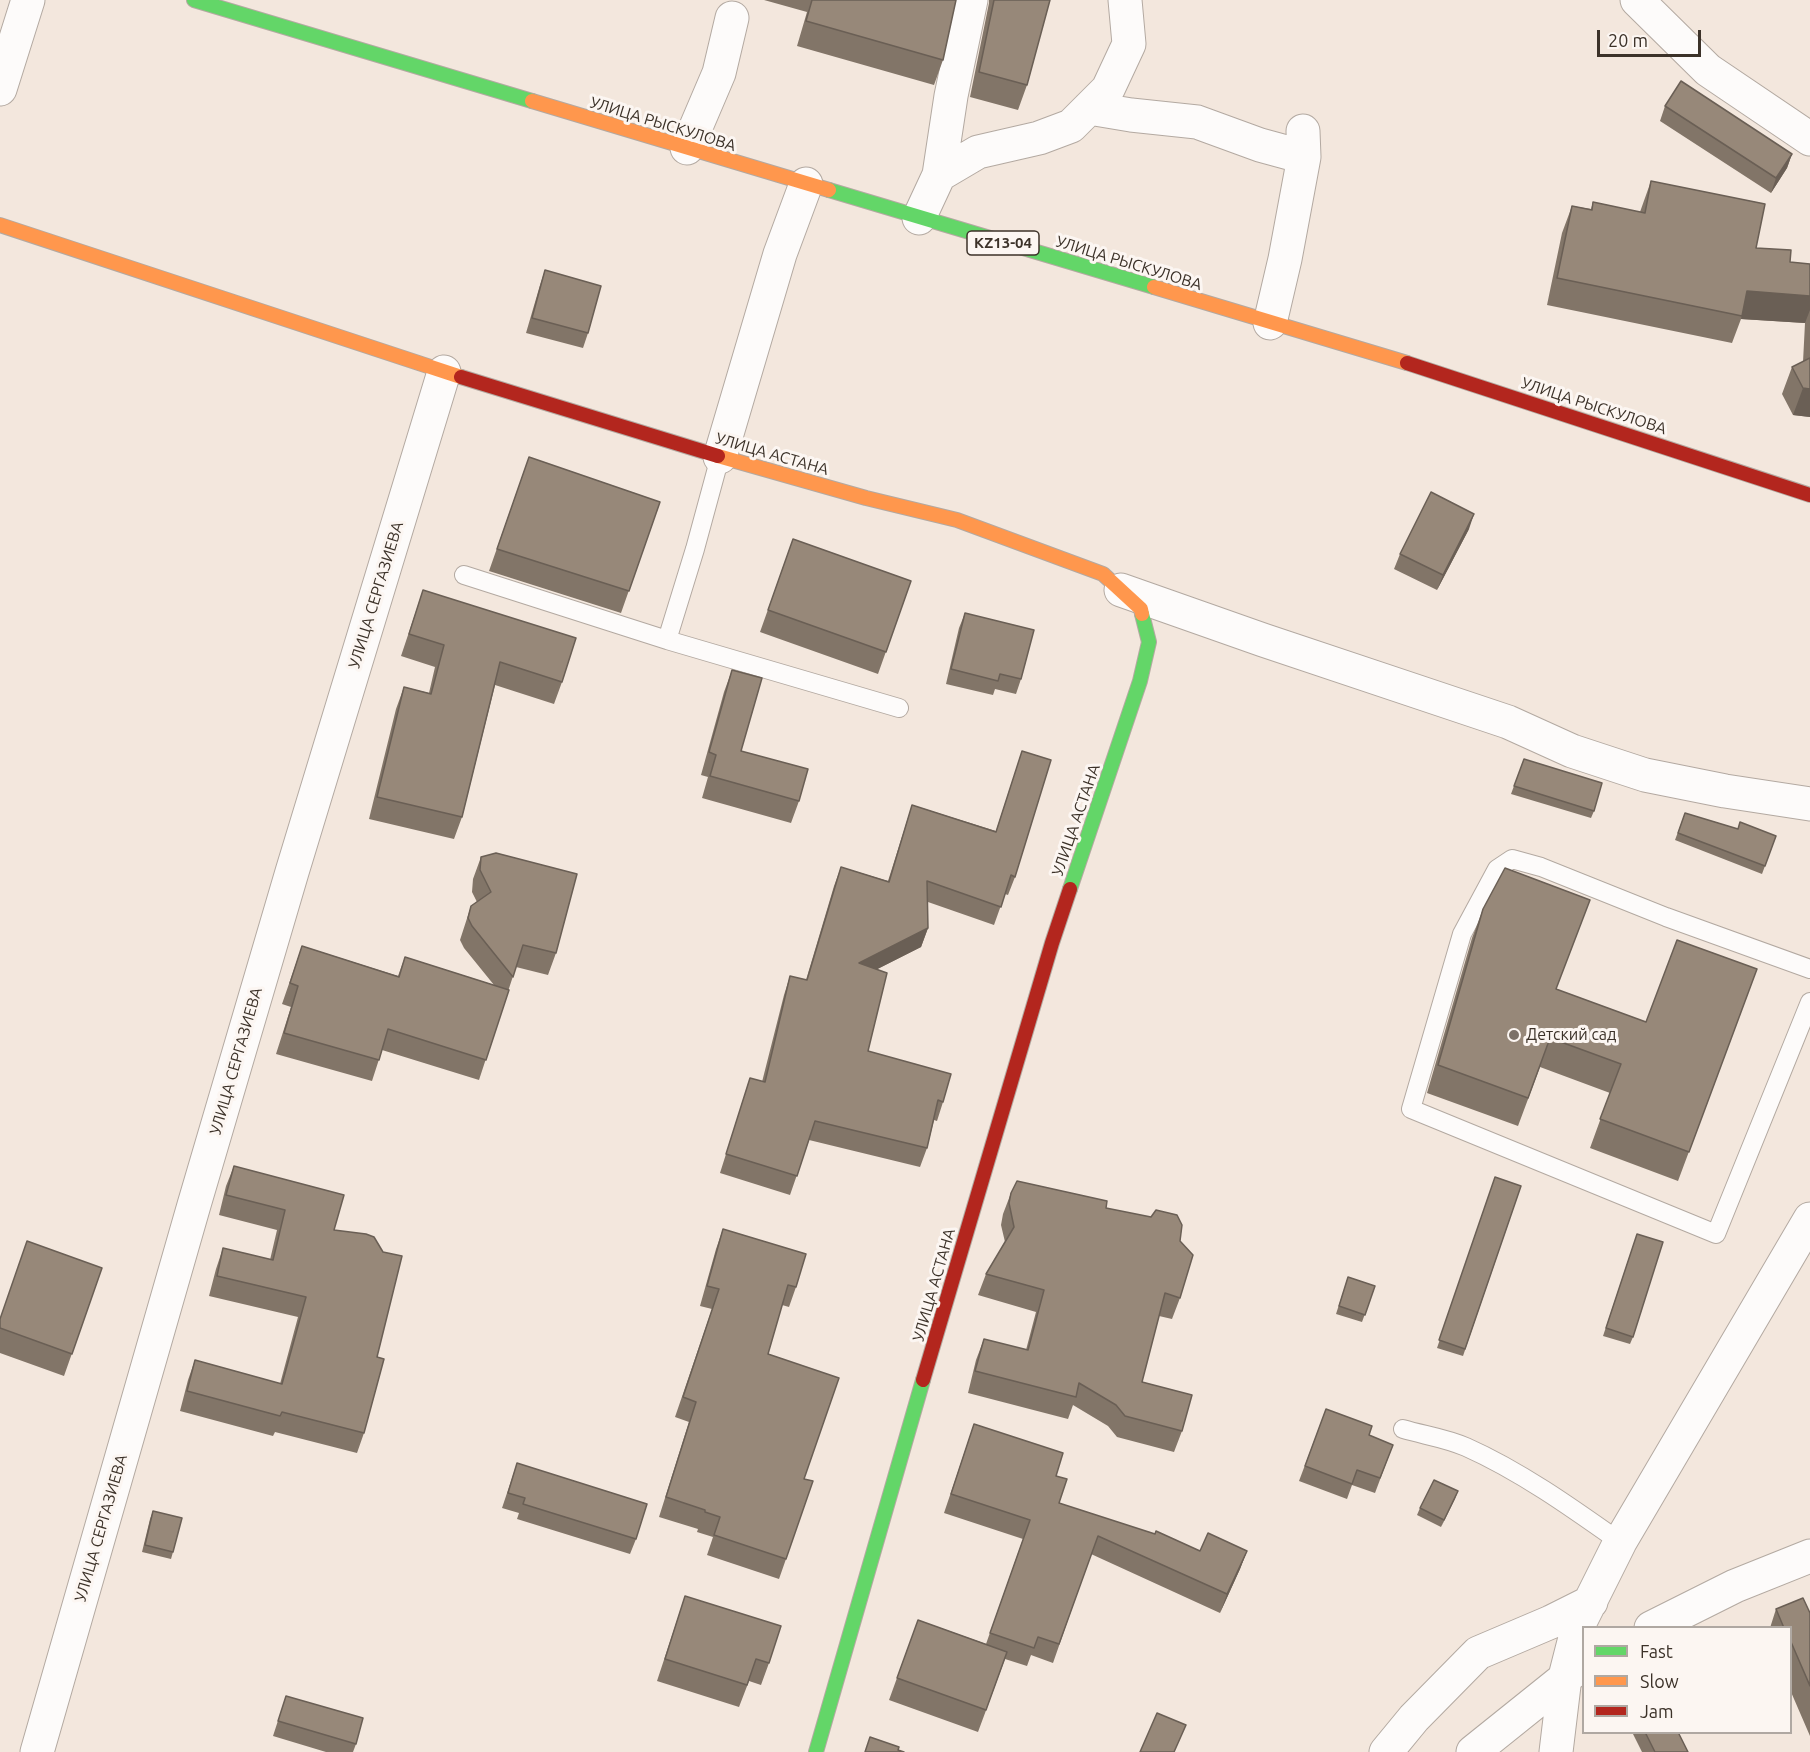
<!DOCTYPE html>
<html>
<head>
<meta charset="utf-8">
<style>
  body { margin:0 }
  #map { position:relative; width:1810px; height:1752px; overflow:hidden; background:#f3e7dd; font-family:Ubuntu,sans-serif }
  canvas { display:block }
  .legend { position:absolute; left:1582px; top:1626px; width:210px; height:108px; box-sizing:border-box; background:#fcf6f2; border:2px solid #afa8a2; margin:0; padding:8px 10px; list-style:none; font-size:18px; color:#3c3229 }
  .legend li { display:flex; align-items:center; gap:12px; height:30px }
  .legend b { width:30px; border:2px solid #afa8a2 }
  .scale { position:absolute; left:1597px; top:30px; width:104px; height:27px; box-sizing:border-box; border:3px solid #3c3229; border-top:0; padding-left:8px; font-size:18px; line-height:21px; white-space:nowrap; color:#3c3229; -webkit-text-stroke:4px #fcf6f2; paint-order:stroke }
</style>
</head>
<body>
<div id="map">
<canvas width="1810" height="1752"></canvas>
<ul class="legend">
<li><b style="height:8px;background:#63d668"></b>Fast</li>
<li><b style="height:8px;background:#ff974d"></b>Slow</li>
<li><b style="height:8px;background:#b3261e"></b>Jam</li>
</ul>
<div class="scale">20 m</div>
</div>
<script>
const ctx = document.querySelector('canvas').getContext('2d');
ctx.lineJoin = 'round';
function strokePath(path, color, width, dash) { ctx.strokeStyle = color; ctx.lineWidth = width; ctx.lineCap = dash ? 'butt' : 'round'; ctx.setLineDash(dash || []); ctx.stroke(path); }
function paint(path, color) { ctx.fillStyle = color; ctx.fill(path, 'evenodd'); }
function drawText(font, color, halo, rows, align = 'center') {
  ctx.font = font + ' Ubuntu,sans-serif'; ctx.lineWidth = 6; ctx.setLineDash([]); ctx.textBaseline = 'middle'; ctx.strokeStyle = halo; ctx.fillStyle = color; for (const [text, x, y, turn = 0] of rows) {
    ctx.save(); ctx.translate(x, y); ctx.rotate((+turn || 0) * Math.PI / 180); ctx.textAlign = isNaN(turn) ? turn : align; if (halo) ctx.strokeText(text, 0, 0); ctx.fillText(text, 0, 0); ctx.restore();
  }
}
const lane = new Path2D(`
  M 720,457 L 695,549 L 667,640 L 899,708
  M 464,575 L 667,640
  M 1810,969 L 1666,917 L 1541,867 L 1512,859 L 1497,869 L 1462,934 L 1411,1109 L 1716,1234 L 1810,1002
  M 1403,1429 C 1423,1435 1446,1438 1466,1447 C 1520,1471 1572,1508 1620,1542`);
const street = new Path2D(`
  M 1637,0 L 1708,70 L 1810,139
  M 0,89 L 28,0
  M 1089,108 L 1131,115 L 1197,122 L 1260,145 L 1304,157
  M 687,148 L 719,73 L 732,18
  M 939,175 L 951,96 L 971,0
  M 919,218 L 939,175 L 978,152 L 1039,138 L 1071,126 L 1108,89 L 1129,44 L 1125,0
  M 1270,323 L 1285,259 L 1304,157 L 1303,131
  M 720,457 L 780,254 L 806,184
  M 1121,590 L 1263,640 L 1508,722 L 1572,751 L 1645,775 L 1725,791 L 1810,804
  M 1651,1628 L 1735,1586 L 1810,1556
  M 37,1752 L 194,1205 L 292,872 L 444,372
  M 1386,1752 L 1414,1718 L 1478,1653 L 1551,1622 L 1591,1602
  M 1473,1752 L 1574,1671
  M 1556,1752 L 1565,1677 L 1578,1626 L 1620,1542 L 1810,1219`);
const fast = new Path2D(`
  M 194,0 L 532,101
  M 829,190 L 1154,287
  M 1070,889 L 1140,681 L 1149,642 L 1142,614
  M 816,1752 L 923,1380`);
const slow = new Path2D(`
  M 532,101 L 829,190
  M 0,225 L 461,377
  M 1154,287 L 1407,363
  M 718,456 L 866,498 L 957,520 L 1103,574 L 1141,609 L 1142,614`);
const jam = new Path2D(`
  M 1407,363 L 1810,495
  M 461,377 L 718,456
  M 923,1380 L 1052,943 L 1070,889`);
const wall = new Path2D(`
  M 764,0 L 956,0 L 943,60 L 934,85 L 797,46 L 807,12 Z
  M 989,0 L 1050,0 L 1027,85 L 1018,110 L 970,97 L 989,3 Z
  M 1665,106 L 1792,154 L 1787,168 L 1771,193 L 1660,121 Z
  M 1651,181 L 1756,248 L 1790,262 L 1810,264 L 1810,417 L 1793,415 L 1782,394 L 1792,367 L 1803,362 L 1805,323 L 1741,319 L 1732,343 L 1547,305 L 1562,233 L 1572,206 L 1591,209 L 1593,202 L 1640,212 Z
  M 545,270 L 588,333 L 583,348 L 526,333 L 540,285 Z
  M 529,457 L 660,502 L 621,613 L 489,571 Z
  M 1469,529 L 1437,590 L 1394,569 L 1400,554 Z
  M 793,539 L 911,581 L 878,674 L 760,632 Z
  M 423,590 L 562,682 L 554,704 L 495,685 L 462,817 L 454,839 L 369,819 L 396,709 L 404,687 L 429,693 L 435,667 L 401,656 Z
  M 965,613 L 1021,679 L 1016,694 L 995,689 L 993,695 L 946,684 L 959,628 Z
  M 732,670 L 741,751 L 799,801 L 791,823 L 702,798 L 708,777 L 701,775 L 724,692 Z
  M 1022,751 L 1015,877 L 1008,895 L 1005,894 L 994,925 L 928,902 L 928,928 L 921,947 L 877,969 L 868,1051 L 943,1102 L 937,1121 L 934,1120 L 927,1148 L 920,1167 L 809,1140 L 790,1195 L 720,1173 L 750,1078 L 762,1082 L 784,995 L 790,976 L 806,980 L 834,886 L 841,867 L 888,881 L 912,805 L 996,831 Z
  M 1524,759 L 1594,811 L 1591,818 L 1511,794 Z
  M 1685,813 L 1738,829 L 1776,836 L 1762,874 L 1675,840 Z
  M 481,857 L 556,953 L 548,975 L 516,967 L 479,1080 L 382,1050 L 372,1081 L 276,1054 L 291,1007 L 282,1004 L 302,946 L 398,976 L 405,957 L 494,985 L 464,948 L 460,940 L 471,906 L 477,902 L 472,892 L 473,879 Z
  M 1483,909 L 1556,989 L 1646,1022 L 1757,969 L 1678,1181 L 1590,1148 L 1610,1093 L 1540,1067 L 1518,1126 L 1427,1093 L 1472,938 Z
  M 234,1166 L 334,1230 L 377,1357 L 364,1433 L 357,1453 L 275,1432 L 273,1436 L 180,1411 L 188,1380 L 195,1360 L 280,1384 L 298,1317 L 209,1296 L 216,1269 L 223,1248 L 270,1260 L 277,1230 L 219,1215 L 226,1186 Z
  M 1495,1177 L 1521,1186 L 1463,1356 L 1437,1348 Z
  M 1011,1193 L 1106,1208 L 1180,1241 L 1180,1298 L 1172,1319 L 1159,1316 L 1142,1382 L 1182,1431 L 1174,1452 L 1117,1437 L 1108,1426 L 1073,1405 L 1068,1419 L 968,1393 L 976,1360 L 984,1339 L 1026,1350 L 1036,1312 L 978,1295 L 986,1274 L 1005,1242 L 1001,1225 L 1003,1214 Z
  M 723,1229 L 796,1287 L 789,1307 L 782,1305 L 768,1354 L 804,1479 L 786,1559 L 779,1579 L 707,1555 L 713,1537 L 697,1532 L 698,1529 L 659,1517 L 689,1422 L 675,1417 L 712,1309 L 700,1306 L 716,1249 Z
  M 1637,1234 L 1633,1337 L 1630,1344 L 1603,1336 Z
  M 102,1268 L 64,1376 L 0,1353 L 0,1318 Z
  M 1348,1277 L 1375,1286 L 1362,1322 L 1336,1314 Z
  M 1326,1409 L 1369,1435 L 1393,1445 L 1375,1493 L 1352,1485 L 1347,1499 L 1299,1481 Z
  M 974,1424 L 1056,1476 L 1059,1503 L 1200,1551 L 1247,1551 L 1240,1569 L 1220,1613 L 1091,1554 L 1053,1663 L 1031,1655 L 1027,1666 L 1005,1659 L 978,1732 L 889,1700 L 918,1620 L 986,1644 L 1023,1539 L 944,1513 Z
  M 517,1463 L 636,1539 L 630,1554 L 517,1519 L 519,1513 L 502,1508 Z
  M 1458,1491 L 1441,1527 L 1417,1515 L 1420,1508 Z
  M 153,1511 L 173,1552 L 171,1559 L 142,1552 L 150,1519 Z
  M 685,1596 L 769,1663 L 761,1685 L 749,1681 L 739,1707 L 657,1681 Z
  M 1776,1609 L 1810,1613 L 1810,1736 L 1791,1692 L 1791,1628 L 1770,1628 Z
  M 286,1696 L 356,1744 L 353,1752 L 326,1752 L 273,1736 Z
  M 1632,1732 L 1678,1732 L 1688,1752 L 1642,1752 Z`);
const shadedWall = new Path2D(`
  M 1792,154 L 1787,168 L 1771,193 L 1776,178 Z
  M 1747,291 L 1810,296 L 1810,310 L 1805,323 L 1741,319 Z
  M 1803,388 L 1810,389 L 1810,417 L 1793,415 Z
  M 1474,514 L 1469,529 L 1437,590 L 1443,575 Z
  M 928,928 L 921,947 L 852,982 L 859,963 Z
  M 1458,1491 L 1455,1499 L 1441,1527 L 1444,1520 Z
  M 1247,1551 L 1240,1569 L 1220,1613 L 1227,1594 Z`);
const building = new Path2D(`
  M 812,0 L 956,0 L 943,60 L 806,21 Z
  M 994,0 L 1050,0 L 1027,85 L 979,72 Z
  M 1681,81 L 1792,154 L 1776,178 L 1665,106 Z
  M 1651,181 L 1765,204 L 1756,248 L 1791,250 L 1790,262 L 1810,264 L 1810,296 L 1747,291 L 1742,316 L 1557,278 L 1572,206 L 1592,210 L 1593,202 L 1645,213 Z
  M 545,270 L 601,286 L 588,333 L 532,318 Z
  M 1810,358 L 1810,389 L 1803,388 L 1792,367 Z
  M 529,457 L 660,502 L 629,591 L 497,549 Z
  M 1431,492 L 1474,514 L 1443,575 L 1400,554 Z
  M 793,539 L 911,581 L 886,652 L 768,610 Z
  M 423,590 L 576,638 L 562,682 L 500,662 L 462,817 L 377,797 L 404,687 L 431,694 L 444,645 L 409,634 Z
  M 965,613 L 1034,630 L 1021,679 L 1000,674 L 998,681 L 951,669 Z
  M 732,670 L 762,678 L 741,751 L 808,769 L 799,801 L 710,776 L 716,755 L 709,752 Z
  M 1022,751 L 1051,760 L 1015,877 L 1011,875 L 1001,907 L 927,881 L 928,928 L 859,963 L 887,973 L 868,1051 L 951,1074 L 943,1102 L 938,1100 L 927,1148 L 815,1121 L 797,1176 L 726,1154 L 750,1078 L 765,1082 L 790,976 L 807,980 L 841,867 L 889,882 L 912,805 L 996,832 Z
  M 1524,759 L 1602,783 L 1594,811 L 1514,786 Z
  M 1685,813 L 1738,829 L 1740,822 L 1776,836 L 1765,866 L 1678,833 Z
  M 496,853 L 577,874 L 556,953 L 523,945 L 513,977 L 472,926 L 468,918 L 471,906 L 491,892 L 480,870 L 481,857 Z
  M 1505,868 L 1590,900 L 1556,989 L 1646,1022 L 1677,940 L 1757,969 L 1689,1152 L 1600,1119 L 1621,1064 L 1550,1038 L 1528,1098 L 1438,1065 L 1483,909 Z
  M 302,946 L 399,977 L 405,957 L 509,990 L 486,1060 L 388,1029 L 379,1060 L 284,1033 L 298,986 L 290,983 Z
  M 234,1166 L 344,1195 L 334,1230 L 366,1234 L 374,1237 L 383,1252 L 402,1256 L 377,1357 L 384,1359 L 364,1433 L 282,1412 L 280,1416 L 187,1391 L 195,1360 L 282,1384 L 306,1297 L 217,1276 L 223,1248 L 273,1260 L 285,1210 L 226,1195 Z
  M 1495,1177 L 1521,1186 L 1465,1349 L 1439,1340 Z
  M 1017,1181 L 1107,1201 L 1106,1208 L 1151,1217 L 1156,1210 L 1177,1215 L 1182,1225 L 1180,1241 L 1193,1255 L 1180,1298 L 1165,1293 L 1142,1382 L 1192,1395 L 1182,1431 L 1125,1416 L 1116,1405 L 1079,1383 L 1076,1397 L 975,1371 L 984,1339 L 1028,1350 L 1044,1290 L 986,1274 L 1014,1227 L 1009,1203 L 1011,1193 Z
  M 723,1229 L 806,1254 L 796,1287 L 788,1285 L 768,1354 L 839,1378 L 804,1479 L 813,1481 L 786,1559 L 714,1535 L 720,1517 L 705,1512 L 705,1510 L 666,1497 L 696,1402 L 683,1397 L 719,1289 L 707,1286 Z
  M 1637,1234 L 1663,1242 L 1633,1337 L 1606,1328 Z
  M 27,1241 L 102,1268 L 72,1354 L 0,1328 L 0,1319 Z
  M 1348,1277 L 1375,1286 L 1365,1315 L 1339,1306 Z
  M 1326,1409 L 1372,1426 L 1369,1435 L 1393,1445 L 1380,1478 L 1357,1470 L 1352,1484 L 1305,1466 Z
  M 974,1424 L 1063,1453 L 1056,1476 L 1067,1479 L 1059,1503 L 1155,1534 L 1156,1531 L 1200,1551 L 1208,1533 L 1247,1551 L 1227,1594 L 1098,1536 L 1059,1644 L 1038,1637 L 1034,1648 L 990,1633 L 1030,1520 L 951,1494 Z
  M 517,1463 L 647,1504 L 636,1539 L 523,1504 L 525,1498 L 508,1493 Z
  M 1434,1480 L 1458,1491 L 1444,1520 L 1420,1508 Z
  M 153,1511 L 182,1518 L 173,1552 L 145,1545 Z
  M 685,1596 L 781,1626 L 769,1663 L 756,1659 L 747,1685 L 665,1659 Z
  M 1803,1598 L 1810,1613 L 1810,1686 L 1791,1642 L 1791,1628 L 1784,1628 L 1776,1609 Z
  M 918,1620 L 1007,1652 L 986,1710 L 897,1678 Z
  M 286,1696 L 363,1718 L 356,1744 L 278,1721 Z
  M 1157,1713 L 1186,1725 L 1174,1752 L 1140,1752 Z
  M 1645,1732 L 1678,1732 L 1688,1752 L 1655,1752 Z
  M 870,1737 L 899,1747 L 898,1750 L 904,1752 L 865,1752 Z`);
const markers = [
  [1514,1035,6,"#7c7168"]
];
const shields = [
  [1003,243,72]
];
const shieldNames = [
  ["KZ13-04",1003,243]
];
const streetNames = [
  ["УЛИЦА РЫСКУЛОВА",663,124,17],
  ["УЛИЦА РЫСКУЛОВА",1129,263,17],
  ["УЛИЦА РЫСКУЛОВА",1594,406,18],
  ["УЛИЦА АСТАНА",772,454,16],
  ["УЛИЦА СЕРГАЗИЕВА",376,595,-73],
  ["УЛИЦА АСТАНА",1076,820,-71],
  ["УЛИЦА СЕРГАЗИЕВА",236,1061,-74],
  ["УЛИЦА АСТАНА",934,1285,-74],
  ["УЛИЦА СЕРГАЗИЕВА",101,1528,-74]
];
const poiNames = [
  ["Детский сад",1526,1035]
];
strokePath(lane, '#b3a9a1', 20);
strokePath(street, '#b3a9a1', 35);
strokePath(fast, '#b3a9a1', 16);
strokePath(slow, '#b3a9a1', 16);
strokePath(jam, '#b3a9a1', 16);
strokePath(lane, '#fdfbfa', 18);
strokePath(street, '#fdfbfa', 33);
strokePath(fast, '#63d668', 14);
strokePath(slow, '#ff974d', 14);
strokePath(jam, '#b3261e', 14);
paint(wall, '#827568');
paint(shadedWall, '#6a5f55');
paint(building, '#978879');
strokePath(building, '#6a5f55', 1.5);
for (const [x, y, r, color] of markers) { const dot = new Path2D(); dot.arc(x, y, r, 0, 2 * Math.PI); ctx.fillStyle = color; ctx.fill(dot); strokePath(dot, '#fcf6f2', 2); }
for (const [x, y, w] of shields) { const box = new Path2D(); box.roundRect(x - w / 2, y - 12, w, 24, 4.5); ctx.fillStyle = '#fcf6f2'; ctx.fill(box); strokePath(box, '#3c3229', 1.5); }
drawText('bold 15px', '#3c3229', null, shieldNames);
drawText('16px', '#3c3229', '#fcf6f2', streetNames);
drawText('16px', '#3c3229', '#fcf6f2', poiNames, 'left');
</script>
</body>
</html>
